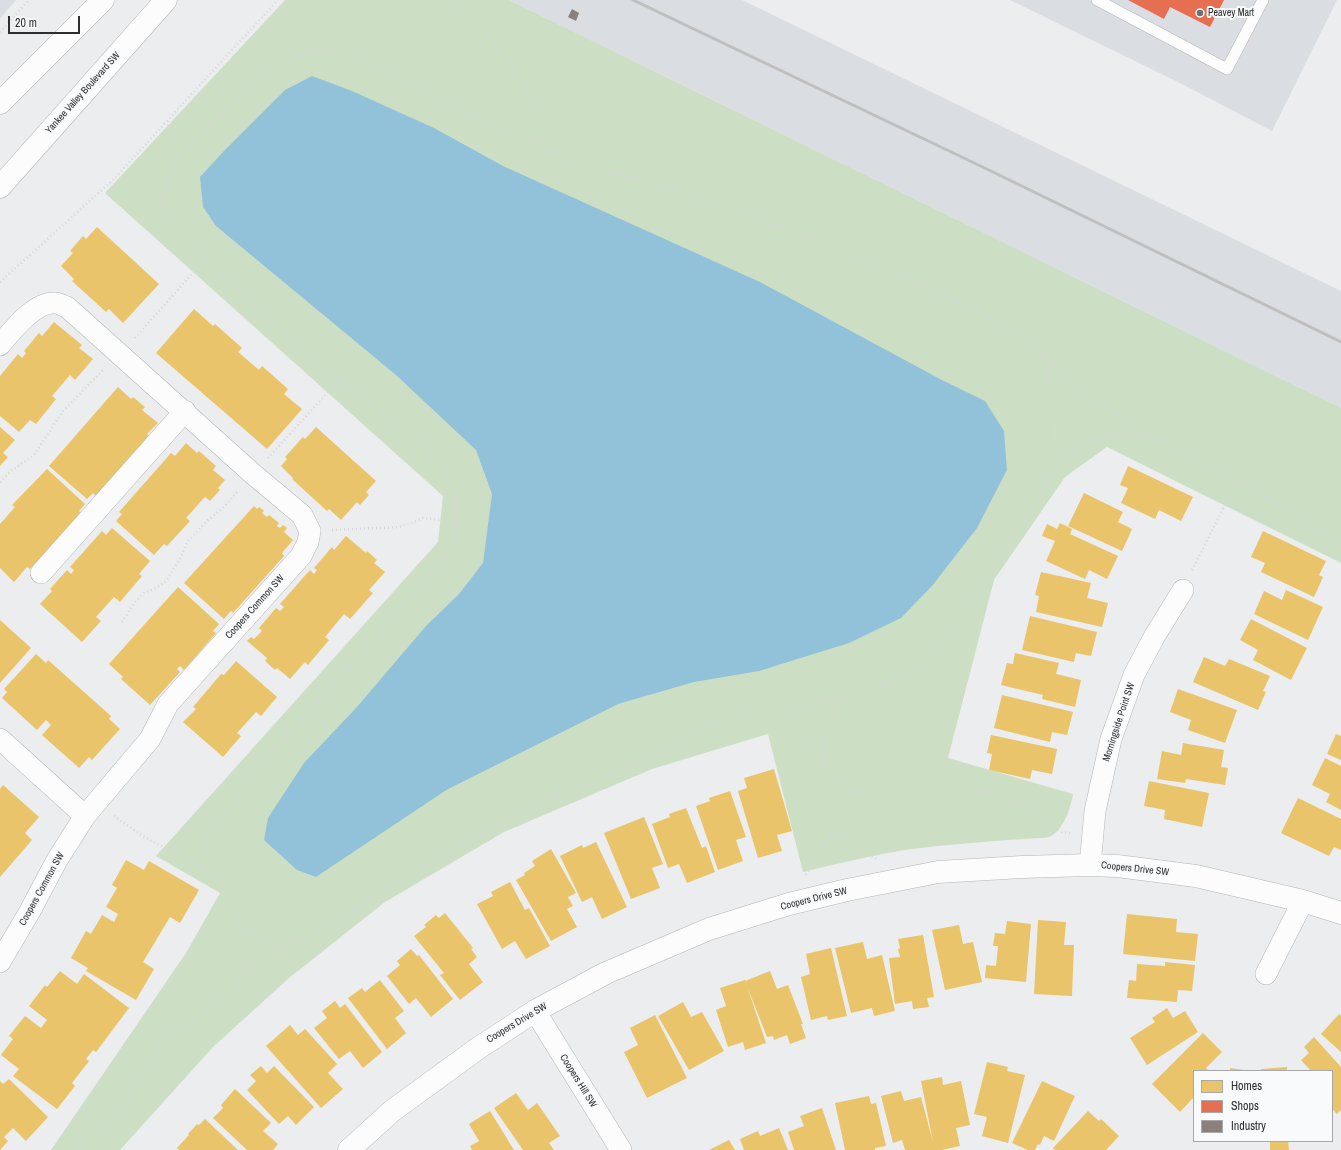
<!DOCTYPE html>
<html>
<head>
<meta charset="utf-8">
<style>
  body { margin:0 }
  #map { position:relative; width:1341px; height:1150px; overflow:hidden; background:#ecedee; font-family:"Archivo Narrow",sans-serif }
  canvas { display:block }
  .legend { position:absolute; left:1193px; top:1070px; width:140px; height:72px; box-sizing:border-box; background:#f9fafc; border:1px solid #a8a8aa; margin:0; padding:5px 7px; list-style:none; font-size:12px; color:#2e2e2f }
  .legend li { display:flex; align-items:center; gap:8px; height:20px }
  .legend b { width:20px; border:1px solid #a8a8aa }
  .scale { position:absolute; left:8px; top:16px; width:72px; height:18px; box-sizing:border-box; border:2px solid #2e2e2f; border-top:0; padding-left:5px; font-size:12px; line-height:14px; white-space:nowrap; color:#2e2e2f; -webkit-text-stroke:3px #f9fafc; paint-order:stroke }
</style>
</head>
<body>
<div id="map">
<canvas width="1341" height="1150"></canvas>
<ul class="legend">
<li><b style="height:11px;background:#e9c46a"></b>Homes</li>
<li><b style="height:11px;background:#e76f51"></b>Shops</li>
<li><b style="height:11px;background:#8a817c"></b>Industry</li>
</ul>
<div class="scale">20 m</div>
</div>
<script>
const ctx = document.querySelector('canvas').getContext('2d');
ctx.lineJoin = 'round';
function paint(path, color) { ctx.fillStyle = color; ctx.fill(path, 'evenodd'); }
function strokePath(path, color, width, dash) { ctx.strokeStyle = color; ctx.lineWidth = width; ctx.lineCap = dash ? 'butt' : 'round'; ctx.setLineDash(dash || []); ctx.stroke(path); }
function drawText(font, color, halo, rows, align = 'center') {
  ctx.font = font + ' "Archivo Narrow",sans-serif'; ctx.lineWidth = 4; ctx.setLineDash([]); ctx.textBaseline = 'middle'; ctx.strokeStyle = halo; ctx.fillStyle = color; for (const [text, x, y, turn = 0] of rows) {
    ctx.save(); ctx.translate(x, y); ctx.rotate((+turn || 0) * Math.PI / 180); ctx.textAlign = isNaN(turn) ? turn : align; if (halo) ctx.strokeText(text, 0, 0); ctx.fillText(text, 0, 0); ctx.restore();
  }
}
const built = new Path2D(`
  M 0,0 L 16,0 L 0,18 Z
  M 509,0 L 742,0 L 1341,291 L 1341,408 Z
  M 1010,0 L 1337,0 L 1272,131 L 1180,83 Z`);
const green = new Path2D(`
  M 285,0 L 509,0 L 1341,408 L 1341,563 L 1107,447 L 1065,477 L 994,580 L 948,758 L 1073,794 C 1071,807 1064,829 1051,836 C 1048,838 1042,838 1039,838 C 994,841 949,844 904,850 C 870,856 836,864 803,872 L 768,734 L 652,769 L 504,832 L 385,902 L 289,978 L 213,1047 L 120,1150 L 51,1150 L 186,953 L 220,893 L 156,856 L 438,542 L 443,496 L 105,193 Z`);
const water = new Path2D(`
  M 312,76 L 352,91 L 434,128 L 503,166 L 760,282 L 940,379 L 985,401 L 1004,431 L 1007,470 L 977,528 L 932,586 L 901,618 L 849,643 L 759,671 L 694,682 L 618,704 L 448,789 L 316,877 L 297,870 L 264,840 L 268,818 L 304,763 L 356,708 L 426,626 L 459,594 L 483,563 L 492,494 L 476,450 L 396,375 L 216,226 L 203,207 L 200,177 L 224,151 L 285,90 Z`);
const homes = new Path2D(`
  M 97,227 L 159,284 L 123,323 L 109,309 L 106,312 L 72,281 L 74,279 L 61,266 L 73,253 L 70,251 L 83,236 L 86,239 Z
  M 194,309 L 213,326 L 215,324 L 242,348 L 238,352 L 259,370 L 262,366 L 288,389 L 284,394 L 302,409 L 267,449 L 156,353 Z
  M 54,322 L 82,345 L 79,348 L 93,359 L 75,380 L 70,375 L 52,396 L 56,399 L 36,424 L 30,420 L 19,432 L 0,416 L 0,376 L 18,354 L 22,358 L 26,353 L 24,351 L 39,333 L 42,336 Z
  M 118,387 L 131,399 L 133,397 L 145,407 L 142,410 L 158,423 L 147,434 L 150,436 L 96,496 L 93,493 L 87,499 L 49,466 Z
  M 0,427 L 15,440 L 3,453 L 8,457 L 0,466 Z
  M 316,427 L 376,481 L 366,492 L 369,495 L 360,505 L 357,502 L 341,520 L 329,509 L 327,511 L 292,479 L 293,478 L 281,466 L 287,459 L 285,457 L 303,437 L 305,439 Z
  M 186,443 L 197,453 L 199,451 L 216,466 L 213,470 L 225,480 L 218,488 L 220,490 L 210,501 L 205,497 L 186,518 L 190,521 L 167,546 L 164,544 L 154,555 L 116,521 L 122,514 L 119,512 L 171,453 L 175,456 Z
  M 1128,466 L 1193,497 L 1181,521 L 1159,510 L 1155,519 L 1121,503 L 1128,488 L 1120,485 Z
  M 47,469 L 85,504 L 79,511 L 82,513 L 30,569 L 27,567 L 14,582 L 0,568 L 0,524 L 15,507 L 12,505 Z
  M 1084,493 L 1123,512 L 1118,522 L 1132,529 L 1122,551 L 1068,526 Z
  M 254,506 L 257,509 L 259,507 L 264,511 L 262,513 L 267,517 L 269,515 L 279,523 L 277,526 L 280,528 L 283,525 L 287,528 L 284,532 L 293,540 L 282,553 L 284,556 L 233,613 L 231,611 L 224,619 L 184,583 Z
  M 1060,523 L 1072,529 L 1070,534 L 1118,556 L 1107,579 L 1089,570 L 1085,579 L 1046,561 L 1055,541 L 1042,536 L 1047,524 L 1057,529 Z
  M 112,528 L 150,561 L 139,574 L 142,576 L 120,602 L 114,597 L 96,617 L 101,621 L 82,642 L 40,604 L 52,591 L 50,589 L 67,570 L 71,574 L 74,570 L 70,567 L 102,531 L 106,535 Z
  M 1263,531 L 1326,561 L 1319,575 L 1323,577 L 1314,597 L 1261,572 L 1265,563 L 1251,557 Z
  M 346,536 L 366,553 L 367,551 L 377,560 L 374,563 L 385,572 L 369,590 L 373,593 L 350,619 L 344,614 L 325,637 L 329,640 L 308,665 L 305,662 L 290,679 L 277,668 L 275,670 L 265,661 L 267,658 L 247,641 L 251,637 L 254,639 L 262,631 L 259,628 L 276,608 L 280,611 L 284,607 L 280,604 L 310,570 L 314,574 L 317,570 L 314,568 L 332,547 L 334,550 Z
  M 1041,572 L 1091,583 L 1087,598 L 1108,603 L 1102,627 L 1036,612 L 1039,596 L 1035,595 Z
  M 178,587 L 219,624 L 213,631 L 216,633 L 184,670 L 180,666 L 177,669 L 180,672 L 150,705 L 121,679 L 123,677 L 109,664 Z
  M 1286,590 L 1323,607 L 1308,640 L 1254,614 L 1264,591 L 1282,600 Z
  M 1030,616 L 1097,632 L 1091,656 L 1076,653 L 1074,662 L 1022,650 Z
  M 1251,619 L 1307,648 L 1291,680 L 1253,660 L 1258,650 L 1240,640 Z
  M 0,620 L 31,648 L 0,683 Z
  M 1015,653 L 1059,663 L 1056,674 L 1081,680 L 1075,707 L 1042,699 L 1043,695 L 1001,685 L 1007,663 L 1013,664 Z
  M 36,654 L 46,663 L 48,660 L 111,716 L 109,719 L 120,729 L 92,760 L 89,757 L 79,768 L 42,735 L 51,725 L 46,720 L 37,730 L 2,698 L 7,692 L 4,689 Z
  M 1204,657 L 1225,666 L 1229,659 L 1270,676 L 1263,691 L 1266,692 L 1258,710 L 1193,682 Z
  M 236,661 L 277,697 L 261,716 L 256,712 L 237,733 L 241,736 L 223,757 L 183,722 L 196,709 L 193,707 L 221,674 L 224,675 Z
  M 1178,689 L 1237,710 L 1225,743 L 1188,730 L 1191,720 L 1170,712 Z
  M 1002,695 L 1073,712 L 1067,735 L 1052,732 L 1050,742 L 994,728 Z
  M 1336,734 L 1341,736 L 1341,760 L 1327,754 Z
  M 991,735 L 1057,749 L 1052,774 L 1032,770 L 1030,779 L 989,770 L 992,754 L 987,753 Z
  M 1183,743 L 1224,750 L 1221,767 L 1228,768 L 1225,785 L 1186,779 L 1185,783 L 1157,779 L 1162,751 L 1181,755 Z
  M 1325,758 L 1341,766 L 1341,810 L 1326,802 L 1330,794 L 1312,785 Z
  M 774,769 L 792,831 L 777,835 L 782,851 L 758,858 L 738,791 L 747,788 L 744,778 Z
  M 1149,781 L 1209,793 L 1202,827 L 1164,819 L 1165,810 L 1144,806 Z
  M 3,785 L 39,817 L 25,833 L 32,840 L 0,877 L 0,789 Z
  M 730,791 L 746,837 L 736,840 L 743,861 L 718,870 L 696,806 L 710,801 L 709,798 Z
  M 1298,798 L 1341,819 L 1341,850 L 1334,847 L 1329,856 L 1281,833 Z
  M 686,808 L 702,848 L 706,846 L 715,872 L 687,883 L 679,864 L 668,868 L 652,824 L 670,817 L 669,814 Z
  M 644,817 L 663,864 L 652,868 L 660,888 L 631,899 L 604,833 Z
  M 596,842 L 627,907 L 602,919 L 592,897 L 582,902 L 560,856 L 582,845 L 583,848 Z
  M 551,849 L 576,893 L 568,897 L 573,906 L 567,909 L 577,927 L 551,941 L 516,880 L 525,875 L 524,873 L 535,866 L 532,861 Z
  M 126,860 L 144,870 L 149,861 L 199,890 L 180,923 L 170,917 L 143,962 L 154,969 L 136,1000 L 86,971 L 88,968 L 71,958 L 86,931 L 91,934 L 102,915 L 114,922 L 118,914 L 106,907 L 117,888 L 112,885 Z
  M 510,882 L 525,910 L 529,908 L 550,946 L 526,959 L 515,941 L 502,949 L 477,904 L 493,896 L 491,892 Z
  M 445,913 L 473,948 L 471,949 L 477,957 L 469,964 L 483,982 L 460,1000 L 440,975 L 444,973 L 414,936 L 426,927 L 424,925 L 436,915 L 439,918 Z
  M 1127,914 L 1177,919 L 1176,932 L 1198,934 L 1195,961 L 1123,954 Z
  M 1038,920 L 1066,922 L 1064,945 L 1074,945 L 1072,996 L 1034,994 Z
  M 1007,921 L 1031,924 L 1026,982 L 985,978 L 986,965 L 996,966 L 998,946 L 993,946 L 995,933 L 1005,934 Z
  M 959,925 L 963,944 L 973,942 L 982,982 L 945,990 L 932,930 Z
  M 923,935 L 934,997 L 927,998 L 929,1007 L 913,1009 L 912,1001 L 895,1004 L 889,958 L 900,957 L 898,949 L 900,948 L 898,939 Z
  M 863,942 L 867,959 L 882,955 L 895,1011 L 874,1016 L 872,1008 L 851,1013 L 835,948 Z
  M 831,948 L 847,1016 L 828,1020 L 827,1016 L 811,1020 L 801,977 L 810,974 L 806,954 Z
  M 411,949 L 417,956 L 419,955 L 453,999 L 431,1017 L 416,998 L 409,1004 L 387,976 L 400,965 L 397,961 Z
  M 1165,962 L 1195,965 L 1192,991 L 1178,990 L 1177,1002 L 1127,998 L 1129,980 L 1136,981 L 1137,964 L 1165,966 Z
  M 60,971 L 77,984 L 84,974 L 129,1008 L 96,1052 L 93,1050 L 86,1059 L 89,1061 L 72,1083 L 75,1086 L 57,1109 L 13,1076 L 19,1069 L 1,1055 L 13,1039 L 9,1036 L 25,1016 L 41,1028 L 47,1020 L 29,1006 L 45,985 L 47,987 Z
  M 770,971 L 777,989 L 788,985 L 803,1024 L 801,1024 L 806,1038 L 790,1044 L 787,1035 L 774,1040 L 773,1036 L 767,1037 L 745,981 Z
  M 380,980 L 404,1011 L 395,1018 L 406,1033 L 387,1049 L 348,998 L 362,988 L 365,992 Z
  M 745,980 L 766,1043 L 745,1050 L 743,1042 L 728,1047 L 716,1010 L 726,1006 L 720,988 Z
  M 335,1001 L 340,1008 L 345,1004 L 382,1052 L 363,1068 L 350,1051 L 339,1059 L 314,1028 L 327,1018 L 322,1011 Z
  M 683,1002 L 691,1017 L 702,1012 L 724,1051 L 689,1070 L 658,1016 Z
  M 1167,1008 L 1173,1018 L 1185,1011 L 1198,1032 L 1147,1065 L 1130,1038 L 1155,1022 L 1152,1018 Z
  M 1339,1014 L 1341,1016 L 1341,1052 L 1321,1034 Z
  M 655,1015 L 687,1078 L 647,1098 L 624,1052 L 638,1045 L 630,1028 Z
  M 290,1025 L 298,1035 L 305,1029 L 337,1064 L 328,1073 L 343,1089 L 321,1108 L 266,1046 Z
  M 1203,1033 L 1222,1052 L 1206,1068 L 1209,1071 L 1194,1071 L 1194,1097 L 1180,1112 L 1152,1084 Z
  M 1314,1037 L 1341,1067 L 1341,1110 L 1337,1114 L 1332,1109 L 1332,1071 L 1311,1071 L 1301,1060 L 1309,1053 L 1304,1047 Z
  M 987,1062 L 1008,1067 L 1007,1071 L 1025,1075 L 1008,1143 L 982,1136 L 987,1117 L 974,1114 Z
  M 261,1066 L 267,1073 L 274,1066 L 314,1107 L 296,1125 L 288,1116 L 279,1124 L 247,1090 L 256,1081 L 250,1075 Z
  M 1287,1067 L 1287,1071 L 1261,1071 L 1261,1069 Z
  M 1230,1068 L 1244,1070 L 1244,1071 L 1230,1071 Z
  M 942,1077 L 943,1085 L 961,1081 L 970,1125 L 956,1128 L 960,1146 L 942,1150 L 905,1150 L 902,1140 L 893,1143 L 881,1096 L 901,1091 L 904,1101 L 921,1097 L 933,1142 L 921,1081 Z
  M 9,1079 L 48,1117 L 26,1141 L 13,1128 L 4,1137 L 8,1141 L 0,1150 L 0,1081 L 3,1084 Z
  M 1042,1081 L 1075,1096 L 1054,1141 L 1044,1136 L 1040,1145 L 1038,1144 L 1035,1150 L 1028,1150 L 1012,1143 Z
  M 235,1089 L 271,1123 L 263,1131 L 278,1144 L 273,1150 L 247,1150 L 213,1118 L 223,1108 L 221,1105 Z
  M 516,1093 L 528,1110 L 537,1103 L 560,1136 L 549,1143 L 554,1150 L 523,1150 L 494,1108 Z
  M 869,1096 L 871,1104 L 876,1103 L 886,1146 L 875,1148 L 875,1150 L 845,1150 L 835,1103 Z
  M 822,1108 L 836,1150 L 794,1150 L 788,1132 L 804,1126 L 800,1116 Z
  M 490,1111 L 514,1150 L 472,1150 L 470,1146 L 479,1141 L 469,1124 Z
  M 1088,1111 L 1099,1121 L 1101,1119 L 1119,1136 L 1106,1150 L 1055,1150 L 1053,1148 Z
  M 205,1119 L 238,1150 L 179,1150 L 177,1148 L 189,1135 L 188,1134 L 197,1124 L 199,1125 Z
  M 779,1128 L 788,1150 L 744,1150 L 740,1139 L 758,1131 L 760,1136 Z
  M 729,1140 L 735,1150 L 709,1150 Z
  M 1270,1141 L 1288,1141 L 1289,1150 L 1270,1150 Z`);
const shops = new Path2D(`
  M 1128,0 L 1224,0 L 1210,27 L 1170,7 L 1164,19 Z`);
const industry = new Path2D(`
  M 572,9 L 579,13 L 576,21 L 568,17 Z`);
const path = new Path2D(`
  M 454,0 L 479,23 L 546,116 L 537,146
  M 0,32 L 29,0
  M 168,121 L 172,164
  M 0,282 L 113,180 L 278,0
  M 135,338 L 205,259
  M 1045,356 L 1053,399 L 1054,421 L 1054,445 L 1047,480
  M 268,458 L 339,380
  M 0,482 L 11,471 L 34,455 L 63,411 L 103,370
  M 332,530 L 399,527 L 411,523 L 423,518 L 457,522
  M 1192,570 L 1237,481
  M 122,622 L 135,602 L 144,593 L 158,587 L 167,580 L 180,559 L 187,542 L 208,520 L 224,507 L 238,491
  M 836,700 L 824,744 L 824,766 L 834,782 L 862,794 L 935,787 L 973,787 L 1020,804 L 1062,832 L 1070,833
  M 786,708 L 823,764
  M 114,816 C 127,825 140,835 155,843 C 174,853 196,861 213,875 C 228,886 231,904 240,919 C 250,934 266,942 281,949 L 319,931 L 407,876 L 529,808 L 652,757 L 701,730 L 749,709 L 786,708 L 836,700 L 889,683 L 918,668 L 934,654 L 987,573 L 1026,517 L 1047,480 L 1066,458 L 1094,439 L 1119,433 L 1148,435
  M 194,862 L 224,814 L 287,734 L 349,667 L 435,569 L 451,547 L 457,522 L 456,495 L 445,473 L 421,441 L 339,380 L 176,233 L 163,212 L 164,191 L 172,164 L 188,146 L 213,121 L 263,76 L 295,56 L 325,49 L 349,52 L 380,66 L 437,100 L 491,125 L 571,161 L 643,180 L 737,210 L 824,242 L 971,307 L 1019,336 L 1096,399 L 1148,435 L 1200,460 L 1275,503 L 1341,544
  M 806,875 L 831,830 L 878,860
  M 234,983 C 237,978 241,972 243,967 C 249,952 244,935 241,920
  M 74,1150 L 86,1136 L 106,1123 L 116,1111 L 155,1050 L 165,1039 L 203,1013 L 251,970 L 281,950`);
const service = new Path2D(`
  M 1097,0 L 1227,69 L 1263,0`);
const minor = new Path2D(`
  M 0,345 C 12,331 35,301 55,303 C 59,303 63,306 67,307 L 253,474 L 302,515 L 310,531 L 308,542 L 301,556 L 168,704 L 150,739 L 85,816 L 57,860 L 30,911 L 0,962
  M 41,573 L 185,411
  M 0,739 L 85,816
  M 1090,865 L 1095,811 L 1111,739 L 1134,675 L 1154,637 L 1183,590
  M 1266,974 L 1303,901
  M 535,1011 L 621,1150`);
const tertiary = new Path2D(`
  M 349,1150 L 392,1111 L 477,1049 L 535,1011 L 606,973 L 709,929 L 789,904 L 847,890 L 938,872 L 1022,867 L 1090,865 L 1117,866 L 1196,876 L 1303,901 L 1341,913`);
const secondary = new Path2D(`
  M 0,103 L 103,0
  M 0,187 L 166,0`);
const rail = new Path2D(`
  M 633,0 L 991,171 L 1341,342`);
const markers = [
  [1200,13,4,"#707172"]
];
const poiNames = [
  ["Peavey Mart",1208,13]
];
const streetNames = [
  ["Yankee Valley Boulevard SW",83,93,-48],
  ["Coopers Common SW",255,607,-48],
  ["Morningside Point SW",1119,722,-72],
  ["Coopers Drive SW",1135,869,6],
  ["Coopers Common SW",42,889,-61],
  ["Coopers Drive SW",814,899,-14],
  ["Coopers Drive SW",517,1023,-31],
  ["Coopers Hill SW",578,1081,58]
];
paint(built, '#dadde2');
paint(green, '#ccdfc4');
paint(water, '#92c2da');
paint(homes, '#e9c46a');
paint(shops, '#e76f51');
paint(industry, '#8a817c');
strokePath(service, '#b4b5b6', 12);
strokePath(minor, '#b4b5b6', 22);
strokePath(tertiary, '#b4b5b6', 23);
strokePath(secondary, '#b4b5b6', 23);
strokePath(path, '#d7d7d8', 2.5, [1, 3]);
strokePath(service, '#fcfcfc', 11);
strokePath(minor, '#fcfcfc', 21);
strokePath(tertiary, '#fcfcfc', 22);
strokePath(secondary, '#fcfcfc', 22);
strokePath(rail, '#bfbfc0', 3);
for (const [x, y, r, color] of markers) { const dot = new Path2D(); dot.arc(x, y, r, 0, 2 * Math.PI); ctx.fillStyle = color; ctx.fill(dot); strokePath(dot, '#f9fafc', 1.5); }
drawText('10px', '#2e2e2f', '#f9fafc', poiNames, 'left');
drawText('10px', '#2e2e2f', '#f9fafc', streetNames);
</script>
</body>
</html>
